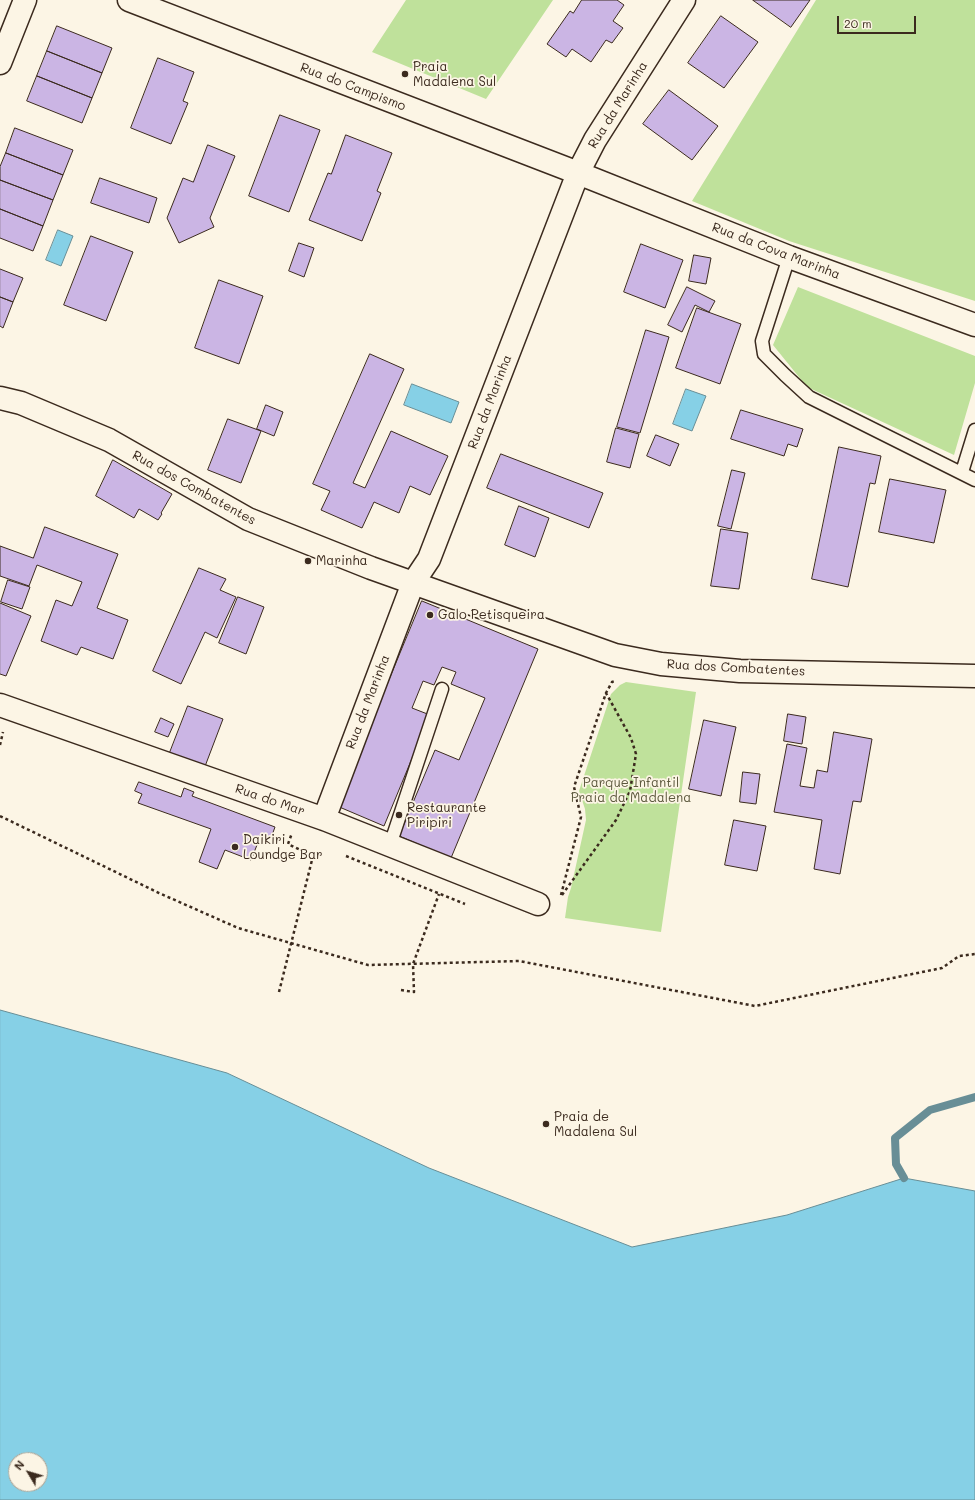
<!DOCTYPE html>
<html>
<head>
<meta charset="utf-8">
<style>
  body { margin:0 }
  #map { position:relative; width:975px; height:1500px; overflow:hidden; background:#fcf5e5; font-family:Mali,sans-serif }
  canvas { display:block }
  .north { position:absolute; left:8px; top:1452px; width:40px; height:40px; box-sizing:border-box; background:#fcf5e5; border:1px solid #afa495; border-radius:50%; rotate:308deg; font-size:11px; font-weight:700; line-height:16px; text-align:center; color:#3b2a1e }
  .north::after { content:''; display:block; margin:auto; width:14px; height:18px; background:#3b2a1e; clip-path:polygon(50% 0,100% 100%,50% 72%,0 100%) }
  .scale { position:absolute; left:837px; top:16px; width:79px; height:18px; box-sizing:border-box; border:2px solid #3b2a1e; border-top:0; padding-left:5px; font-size:12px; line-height:14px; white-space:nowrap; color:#3b2a1e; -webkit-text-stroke:3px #fcf5e5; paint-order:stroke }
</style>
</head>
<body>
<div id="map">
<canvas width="975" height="1500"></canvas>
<div class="north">N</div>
<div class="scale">20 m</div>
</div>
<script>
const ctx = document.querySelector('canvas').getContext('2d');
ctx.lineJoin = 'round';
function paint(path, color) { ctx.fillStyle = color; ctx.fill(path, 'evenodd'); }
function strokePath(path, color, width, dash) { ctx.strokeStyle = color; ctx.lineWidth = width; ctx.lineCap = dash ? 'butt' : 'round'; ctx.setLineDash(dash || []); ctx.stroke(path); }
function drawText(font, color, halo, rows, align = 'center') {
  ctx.font = font + ' Mali,sans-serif'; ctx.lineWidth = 3.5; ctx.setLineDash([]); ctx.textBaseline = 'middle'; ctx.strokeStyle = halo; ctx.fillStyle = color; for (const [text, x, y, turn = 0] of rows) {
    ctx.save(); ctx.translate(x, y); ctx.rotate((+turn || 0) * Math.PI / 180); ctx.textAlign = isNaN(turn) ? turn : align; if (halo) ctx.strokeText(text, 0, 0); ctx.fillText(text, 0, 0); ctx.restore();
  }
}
const green = new Path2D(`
  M 406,0 L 553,0 L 486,99 L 372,52 Z
  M 816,0 L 975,0 L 975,301 L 789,241 L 692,201 Z
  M 798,287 L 975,356 L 975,383 L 954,455 L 807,387 L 773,345 Z
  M 626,682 L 696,692 L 661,932 L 565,918 L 568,897 L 571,888 L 586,820 L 585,809 L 579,791 L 611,694 L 620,685 Z`);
const water = new Path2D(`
  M 58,230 L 73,236 L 61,266 L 46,260 Z
  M 412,384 L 459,402 L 451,423 L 404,405 Z
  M 686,389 L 706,396 L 692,431 L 673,424 Z
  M 0,1010 L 227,1073 L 429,1168 L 632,1247 L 787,1215 L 904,1178 L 975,1191 L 975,1500 L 0,1500 ZM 16,1460 L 40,1460 L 40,1484 L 16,1484 Z`);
const stream = new Path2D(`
  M 904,1178 L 896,1164 L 895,1138 L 930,1110 L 975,1097`);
const building = new Path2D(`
  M 582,0 L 617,0 L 624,5 L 613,21 L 623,28 L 612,43 L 606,40 L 591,62 L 572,49 L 566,57 L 547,44 L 570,11 L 573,13 Z
  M 753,0 L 810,0 L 791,27 Z
  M 721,16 L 758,42 L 724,88 L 688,63 Z
  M 57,26 L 112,48 L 102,73 L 47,51 Z
  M 47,51 L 102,73 L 92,98 L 37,76 Z
  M 158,58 L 194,72 L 183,101 L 188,103 L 171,144 L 131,128 Z
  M 37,76 L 92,98 L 82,123 L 27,101 Z
  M 669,90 L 718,126 L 692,160 L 643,124 Z
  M 280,115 L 320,130 L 289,212 L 249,196 Z
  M 15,128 L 73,150 L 63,175 L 6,153 Z
  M 346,135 L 392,153 L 377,191 L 381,193 L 362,241 L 309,220 L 328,173 L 331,174 Z
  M 208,145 L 235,156 L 210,218 L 214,227 L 179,243 L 167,218 L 183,178 L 193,182 Z
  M 6,153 L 63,175 L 53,200 L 0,180 L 0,167 Z
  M 100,178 L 157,198 L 149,223 L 91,203 Z
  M 0,180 L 53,200 L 43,226 L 0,209 Z
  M 0,209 L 43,226 L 33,251 L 0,238 Z
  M 91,236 L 133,252 L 106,321 L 64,305 Z
  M 299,243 L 314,248 L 304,277 L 289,271 Z
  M 641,244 L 683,260 L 665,308 L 624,292 Z
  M 694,255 L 711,258 L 706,284 L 689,281 Z
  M 0,269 L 23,278 L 13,302 L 0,297 Z
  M 219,280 L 263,296 L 239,364 L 195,348 Z
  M 687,287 L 715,301 L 709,312 L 695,305 L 682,332 L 668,325 Z
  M 0,297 L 13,302 L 3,328 L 0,326 Z
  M 697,308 L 741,324 L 720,384 L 676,368 Z
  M 646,330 L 669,337 L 640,433 L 617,427 Z
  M 370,354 L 404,369 L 353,483 L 365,488 L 391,431 L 448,456 L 430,495 L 410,486 L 399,513 L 374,502 L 362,528 L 321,510 L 330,491 L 313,484 Z
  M 266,405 L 283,412 L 274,436 L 257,429 Z
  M 741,410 L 803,429 L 797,447 L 788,444 L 784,456 L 731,439 Z
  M 228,419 L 261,431 L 241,483 L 208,470 Z
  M 616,428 L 639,434 L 630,468 L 607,462 Z
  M 656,435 L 679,444 L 670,466 L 647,456 Z
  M 839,447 L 881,456 L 875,484 L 870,483 L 848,587 L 812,579 Z
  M 501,454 L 603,493 L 589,528 L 487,488 Z
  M 113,460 L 172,494 L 161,513 L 162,514 L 158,520 L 139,509 L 134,518 L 96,496 Z
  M 732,470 L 745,473 L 731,529 L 718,526 Z
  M 890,479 L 946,490 L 934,543 L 879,532 Z
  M 519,506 L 549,518 L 535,557 L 505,545 Z
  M 45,527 L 118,554 L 97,608 L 128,620 L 113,659 L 81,647 L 77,655 L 41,641 L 56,600 L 72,606 L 82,582 L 37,565 L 29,586 L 0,576 L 0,546 L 33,558 Z
  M 721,529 L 748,533 L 739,589 L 711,586 Z
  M 199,568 L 226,579 L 220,590 L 236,597 L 217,638 L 205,632 L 181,684 L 153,671 Z
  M 8,580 L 30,587 L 22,609 L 1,602 Z
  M 238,597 L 264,607 L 246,654 L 219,643 Z
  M 422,601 L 538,649 L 451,858 L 399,836 L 435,750 L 459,760 L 485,698 L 451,684 L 456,672 L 442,667 L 434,685 L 423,681 L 412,708 L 430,715 L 384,826 L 337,806 Z
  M 0,603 L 31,616 L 6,676 L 0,674 Z
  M 188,706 L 223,719 L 204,769 L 169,755 Z
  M 788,714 L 806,717 L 802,744 L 784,741 Z
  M 161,718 L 174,724 L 168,737 L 155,732 Z
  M 704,720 L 736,727 L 721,796 L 689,789 Z
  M 834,732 L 872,739 L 861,802 L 853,801 L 840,874 L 814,869 L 822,820 L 774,812 L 787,744 L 807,748 L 800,786 L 814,788 L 817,770 L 827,772 Z
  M 743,772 L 760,774 L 756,804 L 740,802 Z
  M 139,782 L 181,797 L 184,788 L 194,792 L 192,796 L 275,827 L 271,838 L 261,835 L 251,860 L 225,850 L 217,869 L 199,862 L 211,829 L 138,803 L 142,794 L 135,791 Z
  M 734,820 L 766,826 L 757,871 L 725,865 Z`);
const path = new Path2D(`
  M 0,745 L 3,732
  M 0,816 L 159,893 L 238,928 L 368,965 L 519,961 L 755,1006 L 942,968 L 959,956 L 975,954
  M 346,856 L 465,904
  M 561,895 L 581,817 L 574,787 L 606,693 L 612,682 L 615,681
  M 562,895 L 616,820 L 630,791 L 636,754 L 631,738 L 606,693
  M 401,990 L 414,992 L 413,964 L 439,894
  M 279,992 L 313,856 L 288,844 L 292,833`);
const lane = new Path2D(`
  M 789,257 L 762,341 L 764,354 L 785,375 L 809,397 L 975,480
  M 962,472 L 975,430
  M 390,845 L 442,689`);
const street = new Path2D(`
  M 129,0 L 578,173 L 789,257 L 975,325
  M 0,63 L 25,0
  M 0,705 L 324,819 L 538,904
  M 324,819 L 413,583 L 429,559 L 578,173`);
const secondary = new Path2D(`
  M 578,173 L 595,140 L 684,0
  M 0,398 L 21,403 L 109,440 L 248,519 L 371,568 L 615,655 L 661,664 L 740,671 L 975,676`);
const markers = [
  [405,74,4,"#3b2a1e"],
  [308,561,4,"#3b2a1e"],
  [430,615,4,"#3b2a1e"],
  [399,815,4,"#3b2a1e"],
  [235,847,4,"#3b2a1e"],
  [546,1124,4,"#3b2a1e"]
];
const poiNames = [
  ["Praia",413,67],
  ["Madalena Sul",413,82],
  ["Marinha",316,561],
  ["Galo Petisqueira",438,615],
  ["Restaurante",407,808],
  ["Piripiri",407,823],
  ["Daikiri",243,840],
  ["Loundge Bar",243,855],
  ["Praia de",554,1117],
  ["Madalena Sul",554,1132]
];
const streetNames = [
  ["Rua do Campismo",353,87,21],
  ["Rua da Marinha",618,105,-58],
  ["Rua da Cova Marinha",776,251,21],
  ["Rua da Marinha",490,402,-69],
  ["Rua dos Combatentes",194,488,29],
  ["Rua dos Combatentes",736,668,3],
  ["Rua da Marinha",368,702,-69],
  ["Rua do Mar",270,800,19]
];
const parkNames = [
  ["Parque Infantil",631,783],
  ["Praia da Madalena",631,798]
];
paint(green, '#bfe19b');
paint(water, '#86d0e6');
strokePath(water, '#688e96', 1);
strokePath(stream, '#688e96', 8);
paint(building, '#cbb5e4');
strokePath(building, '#3b2a1e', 1);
strokePath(lane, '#3b2a1e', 15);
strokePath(street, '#3b2a1e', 25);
strokePath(secondary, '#3b2a1e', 25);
strokePath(path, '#3b2a1e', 2.5, [3, 3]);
strokePath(lane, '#fcf5e5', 12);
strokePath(street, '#fcf5e5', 22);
strokePath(secondary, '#fcf5e5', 22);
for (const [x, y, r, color] of markers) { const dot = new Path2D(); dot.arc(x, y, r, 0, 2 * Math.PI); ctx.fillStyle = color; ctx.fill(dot); strokePath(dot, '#fcf5e5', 1.5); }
drawText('13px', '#3b2a1e', '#fcf5e5', poiNames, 'left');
drawText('13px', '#3b2a1e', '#fcf5e5', streetNames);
drawText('13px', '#5c583d', '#fcf5e5', parkNames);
</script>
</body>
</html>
